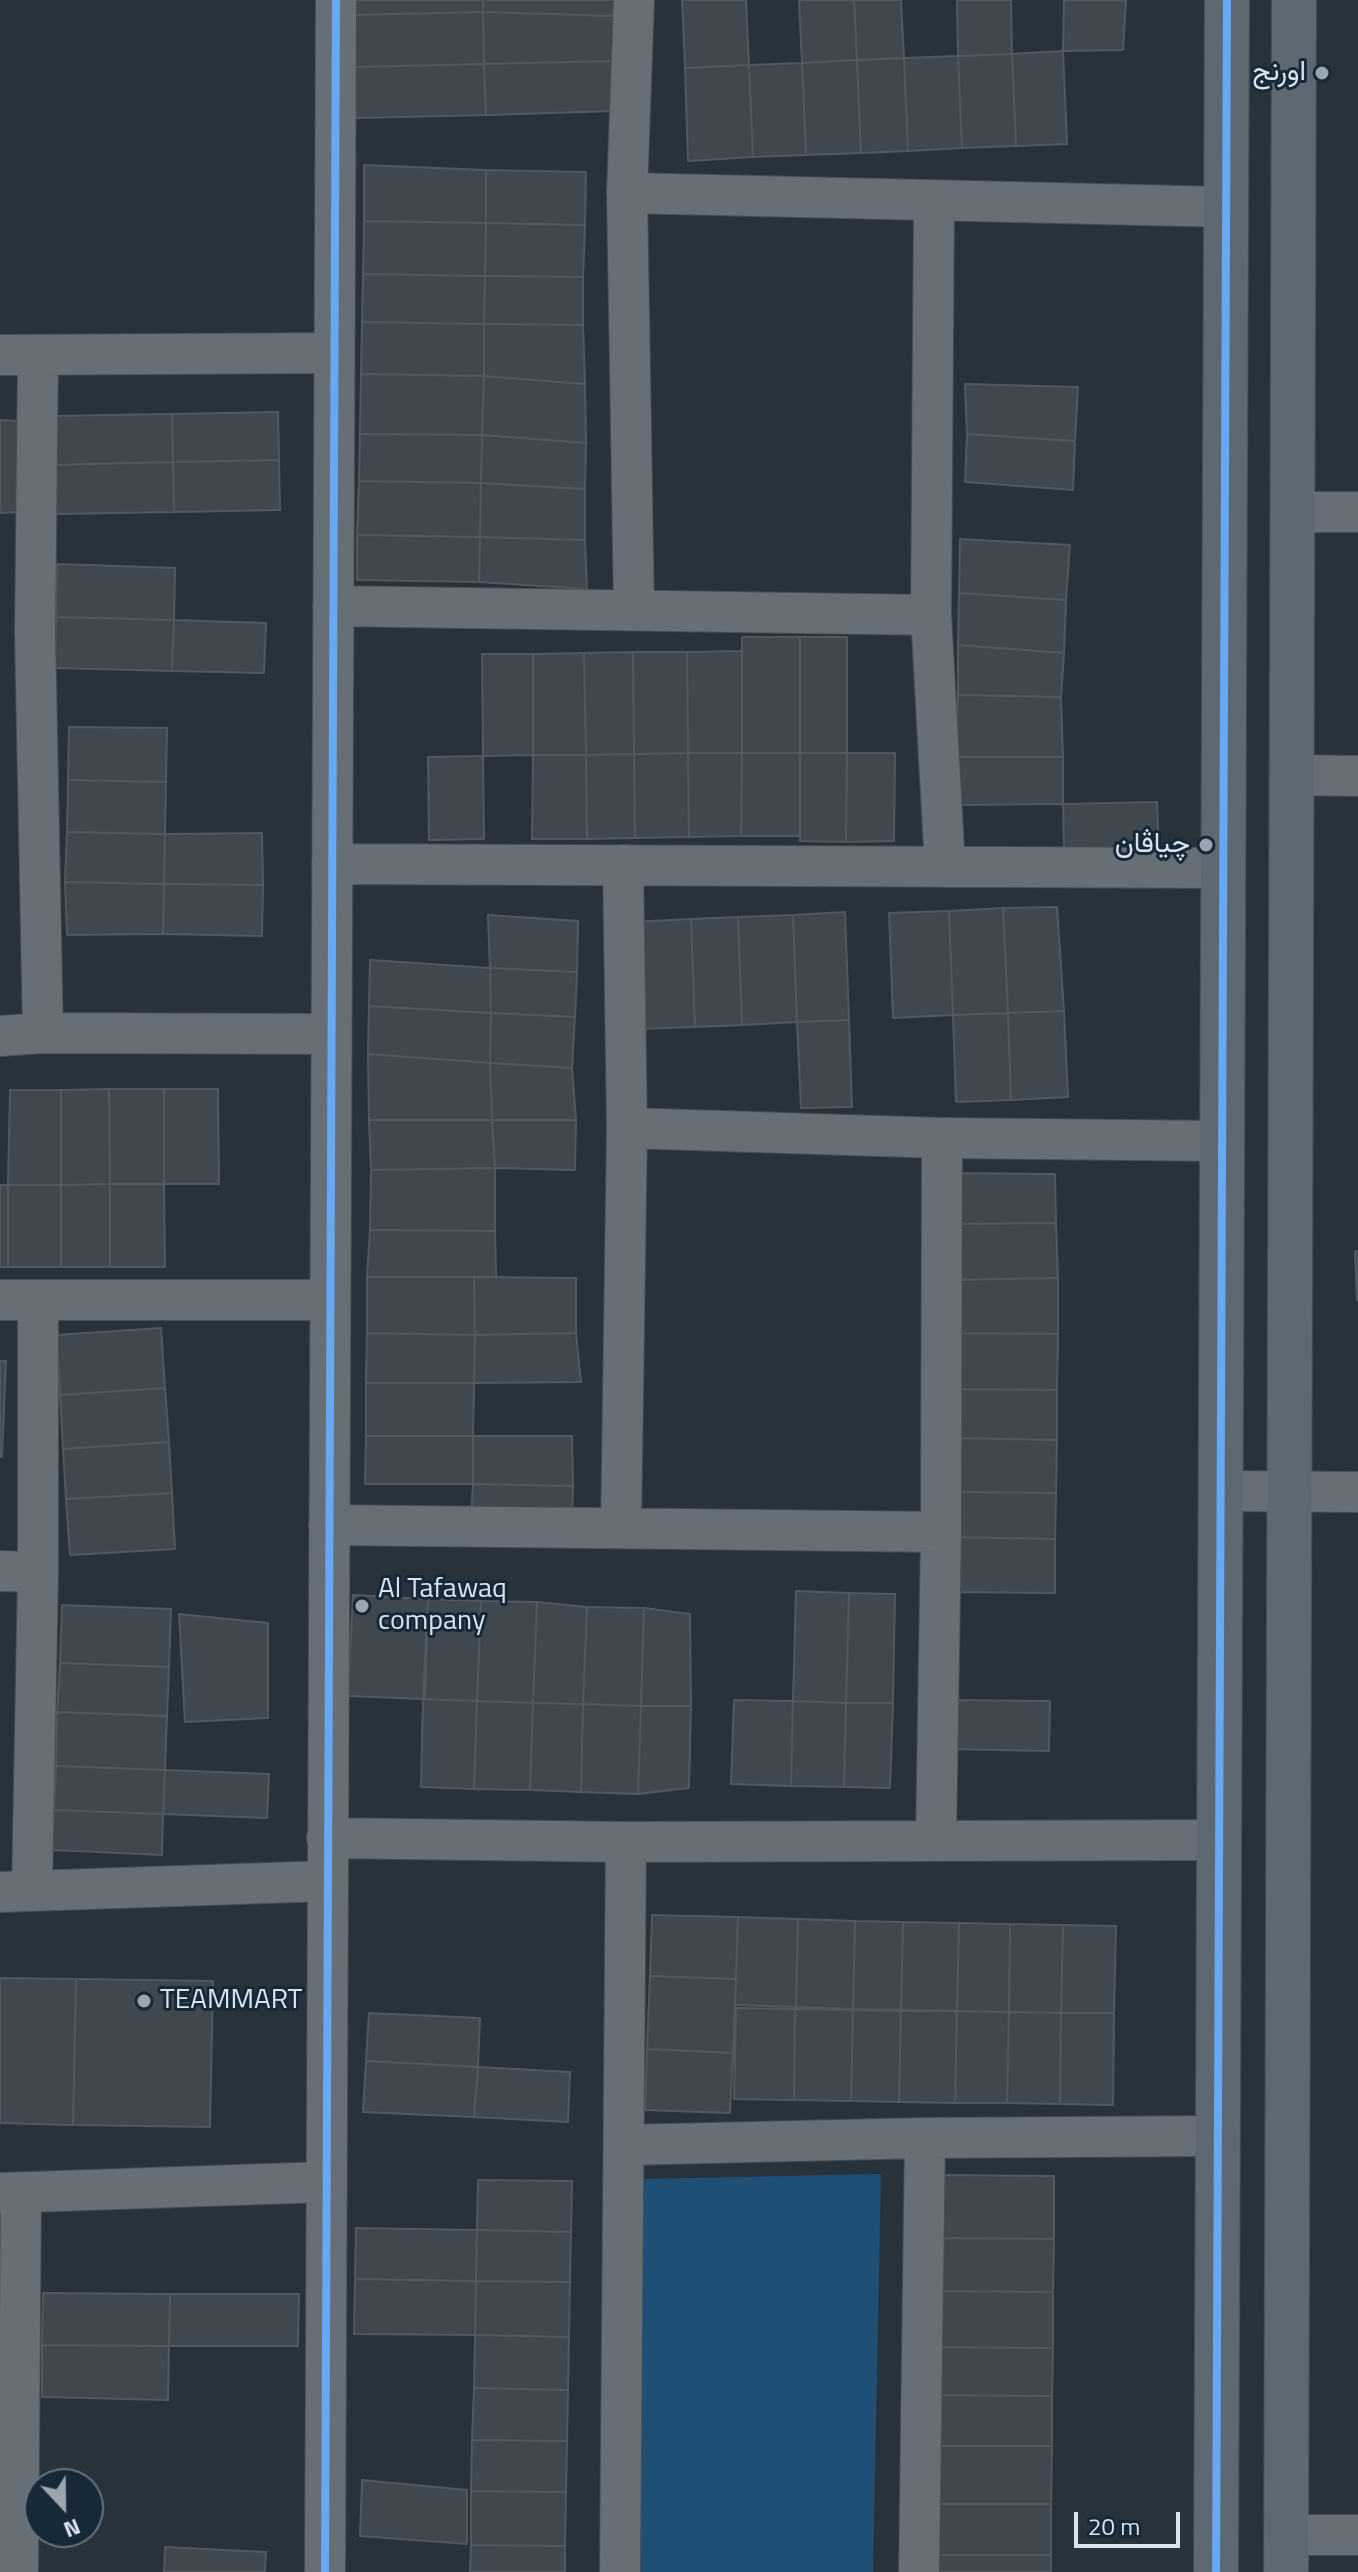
<!DOCTYPE html>
<html>
<head>
<meta charset="utf-8">
<style>
  body { margin:0 }
  #map { position:relative; width:1358px; height:2572px; overflow:hidden; background:#28323b; font-family:"Titillium Web",sans-serif }
  canvas { display:block }
  .north { position:absolute; left:24px; top:2468px; width:80px; height:80px; box-sizing:border-box; background:#172938; border:2px solid #647381; border-radius:50%; rotate:158deg; font-size:22px; font-weight:700; line-height:32px; text-align:center; color:#d8e3ee }
  .north::after { content:''; display:block; margin:auto; width:28px; height:36px; background:#9aa5af; clip-path:polygon(50% 0,100% 100%,50% 72%,0 100%) }
  .scale { position:absolute; left:1074px; top:2512px; width:106px; height:36px; box-sizing:border-box; border:4px solid #d8e3ee; border-top:0; padding-left:10px; font-size:24px; line-height:28px; white-space:nowrap; color:#d8e3ee; -webkit-text-stroke:6px #172938; paint-order:stroke }
</style>
</head>
<body>
<div id="map">
<canvas width="1358" height="2572"></canvas>
<div class="north">N</div>
<div class="scale">20 m</div>
</div>
<script>
const ctx = document.querySelector('canvas').getContext('2d');
ctx.lineJoin = 'round';
function paint(path, color) { ctx.fillStyle = color; ctx.fill(path, 'evenodd'); }
function strokePath(path, color, width, dash) { ctx.strokeStyle = color; ctx.lineWidth = width; ctx.lineCap = dash ? 'butt' : 'round'; ctx.setLineDash(dash || []); ctx.stroke(path); }
function drawText(font, color, halo, rows, align = 'center') {
  ctx.font = font + ' "Titillium Web",Vazirmatn,sans-serif'; ctx.lineWidth = 6; ctx.setLineDash([]); ctx.textBaseline = 'middle'; ctx.strokeStyle = halo; ctx.fillStyle = color; for (const [text, x, y, turn = 0] of rows) {
    ctx.save(); ctx.translate(x, y); ctx.rotate((+turn || 0) * Math.PI / 180); ctx.textAlign = isNaN(turn) ? turn : align; if (halo) ctx.strokeText(text, 0, 0); ctx.fillText(text, 0, 0); ctx.restore();
  }
}
const green = new Path2D(`
  M 881,2174 L 873,2572 L 636,2572 L 638,2179 Z`);
const building = new Path2D(`
  M 353,0 L 483,0 L 483,12 L 354,15 Z
  M 483,0 L 614,0 L 613,16 L 483,12 Z
  M 682,0 L 746,0 L 749,65 L 685,68 Z
  M 799,0 L 854,0 L 857,60 L 802,63 Z
  M 854,0 L 901,0 L 904,58 L 857,60 Z
  M 957,0 L 1011,0 L 1012,54 L 958,56 Z
  M 1064,0 L 1126,0 L 1123,50 L 1063,51 Z
  M 483,12 L 613,16 L 614,61 L 484,64 Z
  M 483,12 L 484,64 L 355,67 L 354,15 Z
  M 1063,51 L 1067,144 L 1016,146 L 1012,54 Z
  M 1012,54 L 1016,146 L 962,148 L 958,56 Z
  M 958,56 L 962,148 L 908,151 L 904,58 Z
  M 904,58 L 908,151 L 861,153 L 857,60 Z
  M 857,60 L 861,153 L 806,155 L 802,63 Z
  M 614,61 L 615,111 L 486,115 L 484,64 Z
  M 802,63 L 806,155 L 753,157 L 749,65 Z
  M 484,64 L 486,115 L 356,118 L 355,67 Z
  M 749,65 L 753,157 L 688,161 L 685,68 Z
  M 364,165 L 486,170 L 486,223 L 364,221 Z
  M 486,170 L 586,172 L 585,225 L 486,223 Z
  M 364,221 L 486,223 L 485,276 L 363,274 Z
  M 486,223 L 585,225 L 583,277 L 485,276 Z
  M 363,274 L 485,276 L 484,324 L 362,322 Z
  M 485,276 L 583,277 L 583,325 L 484,324 Z
  M 362,322 L 484,324 L 484,376 L 361,374 Z
  M 484,324 L 583,325 L 585,384 L 484,376 Z
  M 361,374 L 484,376 L 482,435 L 360,434 Z
  M 484,376 L 585,384 L 586,443 L 482,435 Z
  M 965,384 L 1078,387 L 1075,441 L 967,434 Z
  M 278,412 L 279,460 L 173,462 L 172,414 Z
  M 172,414 L 173,462 L 52,465 L 52,416 Z
  M 0,420 L 19,421 L 20,512 L 0,513 Z
  M 360,434 L 482,435 L 481,483 L 359,481 Z
  M 967,434 L 1075,441 L 1073,490 L 965,482 Z
  M 482,435 L 586,443 L 585,489 L 481,483 Z
  M 279,460 L 280,510 L 174,512 L 173,462 Z
  M 173,462 L 174,512 L 53,514 L 52,465 Z
  M 359,481 L 481,483 L 480,537 L 357,535 Z
  M 481,483 L 585,489 L 585,540 L 480,537 Z
  M 357,535 L 480,537 L 479,582 L 357,580 Z
  M 480,537 L 585,540 L 587,589 L 479,582 Z
  M 960,539 L 1070,545 L 1066,600 L 959,593 Z
  M 57,564 L 175,568 L 174,620 L 56,617 Z
  M 959,593 L 1066,600 L 1064,653 L 958,645 Z
  M 56,617 L 174,620 L 172,671 L 55,668 Z
  M 174,620 L 266,623 L 264,673 L 172,671 Z
  M 742,637 L 800,637 L 800,753 L 742,753 Z
  M 800,637 L 847,637 L 847,753 L 800,753 Z
  M 958,645 L 1064,653 L 1061,697 L 958,695 Z
  M 742,651 L 742,753 L 688,753 L 687,652 Z
  M 633,652 L 634,754 L 586,755 L 584,653 Z
  M 633,652 L 687,652 L 688,753 L 634,754 Z
  M 584,653 L 586,755 L 533,755 L 533,654 Z
  M 482,654 L 533,654 L 533,755 L 483,756 Z
  M 958,695 L 1061,697 L 1063,757 L 955,757 Z
  M 69,727 L 167,728 L 166,782 L 68,780 Z
  M 688,753 L 689,837 L 635,838 L 634,754 Z
  M 688,753 L 742,753 L 741,836 L 689,837 Z
  M 742,753 L 800,753 L 800,836 L 741,836 Z
  M 800,753 L 847,753 L 846,842 L 800,841 Z
  M 847,753 L 895,753 L 894,841 L 846,842 Z
  M 634,754 L 635,838 L 587,839 L 586,755 Z
  M 533,755 L 586,755 L 587,839 L 532,839 Z
  M 483,756 L 484,839 L 429,840 L 428,757 Z
  M 955,757 L 1063,757 L 1063,804 L 956,805 Z
  M 68,780 L 166,782 L 165,834 L 67,832 Z
  M 1157,802 L 1159,849 L 1064,848 L 1063,804 Z
  M 67,832 L 165,834 L 164,884 L 65,882 Z
  M 262,833 L 263,885 L 164,884 L 165,834 Z
  M 65,882 L 164,884 L 163,934 L 67,935 Z
  M 164,884 L 263,885 L 262,936 L 163,934 Z
  M 1057,907 L 1064,1011 L 1008,1013 L 1003,908 Z
  M 1003,908 L 1008,1013 L 953,1015 L 949,911 Z
  M 949,911 L 953,1015 L 893,1018 L 889,913 Z
  M 845,912 L 849,1020 L 797,1022 L 793,915 Z
  M 488,915 L 578,921 L 577,972 L 490,968 Z
  M 793,915 L 797,1022 L 742,1025 L 738,917 Z
  M 738,917 L 742,1025 L 695,1027 L 691,919 Z
  M 691,919 L 695,1027 L 637,1029 L 632,922 Z
  M 370,960 L 490,968 L 491,1013 L 369,1006 Z
  M 490,968 L 577,972 L 575,1017 L 491,1013 Z
  M 369,1006 L 491,1013 L 490,1063 L 368,1054 Z
  M 1064,1011 L 1068,1097 L 1011,1100 L 1008,1013 Z
  M 491,1013 L 575,1017 L 572,1068 L 490,1063 Z
  M 1008,1013 L 1011,1100 L 956,1102 L 953,1015 Z
  M 849,1020 L 852,1107 L 801,1108 L 797,1022 Z
  M 368,1054 L 490,1063 L 492,1120 L 369,1120 Z
  M 490,1063 L 572,1068 L 576,1120 L 492,1120 Z
  M 109,1089 L 110,1184 L 61,1185 L 61,1090 Z
  M 109,1089 L 164,1089 L 164,1184 L 110,1184 Z
  M 164,1089 L 218,1089 L 219,1184 L 164,1184 Z
  M 10,1090 L 61,1090 L 61,1185 L 8,1185 Z
  M 369,1120 L 492,1120 L 495,1168 L 371,1170 Z
  M 492,1120 L 576,1120 L 575,1170 L 495,1168 Z
  M 495,1168 L 495,1231 L 370,1230 L 371,1170 Z
  M 950,1173 L 1055,1174 L 1056,1223 L 952,1224 Z
  M 110,1184 L 110,1267 L 61,1267 L 61,1185 Z
  M 110,1184 L 164,1184 L 165,1267 L 110,1267 Z
  M 0,1185 L 8,1185 L 8,1267 L 0,1267 Z
  M 8,1185 L 61,1185 L 61,1267 L 8,1267 Z
  M 1056,1223 L 1058,1278 L 950,1280 L 952,1224 Z
  M 370,1230 L 495,1231 L 496,1277 L 367,1277 Z
  M 1355,1251 L 1358,1251 L 1358,1300 L 1357,1300 Z
  M 367,1277 L 474,1277 L 475,1335 L 367,1333 Z
  M 474,1277 L 576,1278 L 576,1333 L 475,1335 Z
  M 1058,1278 L 1058,1334 L 952,1333 L 950,1280 Z
  M 161,1328 L 165,1388 L 60,1395 L 57,1335 Z
  M 367,1333 L 475,1335 L 474,1383 L 366,1383 Z
  M 576,1333 L 581,1382 L 474,1383 L 475,1335 Z
  M 952,1333 L 1058,1334 L 1057,1390 L 951,1389 Z
  M 0,1361 L 6,1361 L 2,1457 L 0,1457 Z
  M 366,1383 L 474,1383 L 473,1436 L 366,1436 Z
  M 165,1388 L 169,1442 L 63,1449 L 60,1395 Z
  M 951,1389 L 1057,1390 L 1057,1440 L 951,1438 Z
  M 366,1436 L 473,1436 L 473,1484 L 365,1484 Z
  M 473,1436 L 572,1436 L 573,1486 L 473,1484 Z
  M 951,1438 L 1057,1440 L 1056,1493 L 950,1492 Z
  M 169,1442 L 172,1493 L 66,1499 L 63,1449 Z
  M 473,1484 L 573,1486 L 572,1517 L 471,1518 Z
  M 950,1492 L 1056,1493 L 1055,1539 L 949,1537 Z
  M 172,1493 L 175,1549 L 70,1555 L 66,1499 Z
  M 949,1537 L 1055,1539 L 1055,1593 L 948,1592 Z
  M 796,1591 L 849,1593 L 846,1703 L 793,1701 Z
  M 849,1593 L 895,1594 L 893,1703 L 846,1703 Z
  M 353,1595 L 428,1599 L 423,1699 L 348,1696 Z
  M 428,1599 L 481,1601 L 477,1701 L 425,1699 Z
  M 481,1601 L 537,1602 L 533,1703 L 477,1701 Z
  M 537,1602 L 587,1607 L 583,1704 L 533,1703 Z
  M 62,1605 L 171,1609 L 169,1667 L 60,1663 Z
  M 587,1607 L 644,1608 L 641,1706 L 583,1704 Z
  M 644,1608 L 690,1614 L 691,1706 L 641,1706 Z
  M 179,1614 L 268,1623 L 268,1718 L 185,1722 Z
  M 60,1663 L 169,1667 L 167,1716 L 57,1712 Z
  M 423,1699 L 477,1701 L 474,1789 L 421,1787 Z
  M 734,1700 L 793,1701 L 791,1786 L 731,1784 Z
  M 946,1700 L 1050,1701 L 1049,1751 L 945,1749 Z
  M 477,1701 L 533,1703 L 530,1790 L 474,1789 Z
  M 793,1701 L 846,1703 L 844,1787 L 791,1786 Z
  M 533,1703 L 583,1704 L 581,1792 L 530,1790 Z
  M 846,1703 L 893,1703 L 890,1788 L 844,1787 Z
  M 583,1704 L 641,1706 L 638,1794 L 581,1792 Z
  M 641,1706 L 691,1706 L 689,1788 L 638,1794 Z
  M 57,1712 L 167,1716 L 165,1770 L 56,1766 Z
  M 56,1766 L 165,1770 L 163,1814 L 54,1810 Z
  M 165,1770 L 269,1774 L 267,1818 L 163,1814 Z
  M 54,1810 L 163,1814 L 162,1855 L 52,1850 Z
  M 652,1915 L 738,1917 L 736,1979 L 650,1976 Z
  M 738,1917 L 798,1919 L 796,2007 L 735,2005 Z
  M 798,1919 L 855,1921 L 853,2009 L 796,2007 Z
  M 855,1921 L 903,1922 L 901,2010 L 853,2009 Z
  M 903,1922 L 959,1923 L 957,2011 L 901,2010 Z
  M 959,1923 L 1010,1924 L 1009,2012 L 957,2011 Z
  M 1010,1924 L 1063,1925 L 1061,2013 L 1009,2012 Z
  M 1063,1925 L 1116,1926 L 1114,2013 L 1061,2013 Z
  M 650,1976 L 736,1979 L 733,2053 L 647,2049 Z
  M 0,1978 L 76,1979 L 73,2125 L 0,2123 Z
  M 76,1979 L 213,1981 L 210,2127 L 73,2125 Z
  M 736,2008 L 795,2009 L 794,2100 L 734,2099 Z
  M 795,2009 L 853,2010 L 851,2101 L 794,2100 Z
  M 853,2010 L 901,2011 L 899,2102 L 851,2101 Z
  M 901,2011 L 957,2011 L 955,2103 L 899,2102 Z
  M 957,2011 L 1009,2012 L 1007,2103 L 955,2103 Z
  M 1009,2012 L 1061,2013 L 1060,2104 L 1007,2103 Z
  M 369,2013 L 480,2018 L 478,2067 L 366,2061 Z
  M 1061,2013 L 1114,2013 L 1113,2105 L 1060,2104 Z
  M 647,2049 L 733,2053 L 730,2113 L 645,2110 Z
  M 366,2061 L 478,2067 L 474,2117 L 363,2112 Z
  M 478,2067 L 570,2072 L 568,2122 L 474,2117 Z
  M 936,2175 L 1054,2176 L 1054,2239 L 935,2238 Z
  M 478,2180 L 572,2181 L 571,2232 L 477,2230 Z
  M 356,2228 L 477,2230 L 476,2281 L 355,2279 Z
  M 477,2230 L 571,2232 L 570,2282 L 476,2281 Z
  M 935,2238 L 1054,2239 L 1053,2292 L 935,2291 Z
  M 355,2279 L 476,2281 L 475,2335 L 354,2334 Z
  M 476,2281 L 570,2282 L 569,2337 L 475,2335 Z
  M 935,2291 L 1053,2292 L 1053,2348 L 934,2347 Z
  M 43,2293 L 170,2294 L 169,2346 L 42,2345 Z
  M 170,2294 L 299,2294 L 298,2346 L 169,2346 Z
  M 475,2335 L 569,2337 L 568,2390 L 474,2388 Z
  M 42,2345 L 169,2346 L 168,2400 L 42,2397 Z
  M 934,2347 L 1053,2348 L 1052,2396 L 934,2395 Z
  M 474,2388 L 568,2390 L 567,2441 L 472,2440 Z
  M 934,2395 L 1052,2396 L 1052,2446 L 934,2446 Z
  M 472,2440 L 567,2441 L 566,2492 L 471,2491 Z
  M 934,2446 L 1052,2446 L 1051,2504 L 933,2504 Z
  M 362,2480 L 467,2490 L 467,2544 L 360,2536 Z
  M 471,2491 L 566,2492 L 565,2546 L 471,2545 Z
  M 933,2504 L 1051,2504 L 1051,2555 L 933,2555 Z
  M 471,2545 L 565,2546 L 565,2572 L 470,2572 Z
  M 165,2547 L 266,2552 L 265,2572 L 164,2572 Z
  M 933,2555 L 1051,2555 L 1051,2572 L 933,2572 Z`);
const street = new Path2D(`
  M 634,0 L 627,193 L 634,609
  M 627,193 L 1226,207
  M 934,200 L 931,615 L 945,867
  M 0,355 L 334,353
  M 38,356 L 35,633 L 43,1033
  M 1293,512 L 1358,512
  M 333,606 L 931,615
  M 1292,775 L 1358,776
  M 332,864 L 1223,868
  M 0,1036 L 43,1033 L 331,1034
  M 627,1128 L 942,1138 L 1222,1141
  M 0,1300 L 330,1300
  M 1220,1491 L 1358,1492
  M 329,1525 L 941,1532
  M 621,1528 L 627,1128 L 623,865
  M 0,1571 L 38,1572
  M 327,1838 L 626,1842 L 1219,1840
  M 936,1840 L 941,1532 L 942,1138
  M 32,1891 L 38,1572 L 38,1300
  M 0,1892 L 327,1881
  M 624,2145 L 925,2138 L 1218,2136
  M 0,2193 L 326,2182
  M 1286,2535 L 1358,2535
  M 18,2572 L 21,2193
  M 325,2572 L 336,0
  M 620,2572 L 626,1842
  M 919,2572 L 925,2138`);
const secondary = new Path2D(`
  M 1216,2572 L 1227,0
  M 1286,2572 L 1294,0`);
const cycleway = new Path2D(`
  M 325,2572 L 336,0
  M 1216,2572 L 1227,0`);
const markers = [
  [1322,73,8,"#9aa5af"],
  [1206,845,8,"#9aa5af"],
  [362,1606,8,"#9aa5af"],
  [144,2001,8,"#9aa5af"]
];
const poiNames = [
  ["اورنج",1306,73],
  ["چياڤان",1190,845],
  ["Al Tafawaq",378,1590,"left"],
  ["company",378,1622,"left"],
  ["TEAMMART",160,2001,"left"]
];
paint(green, '#1f4f74');
paint(building, '#3f484f');
strokePath(building, '#515960', 2);
strokePath(street, '#464e56', 42);
strokePath(secondary, '#464e56', 46);
strokePath(street, '#666e76', 40);
strokePath(secondary, '#5e6872', 44);
strokePath(cycleway, '#66a8f1', 8);
for (const [x, y, r, color] of markers) { const dot = new Path2D(); dot.arc(x, y, r, 0, 2 * Math.PI); ctx.fillStyle = color; ctx.fill(dot); strokePath(dot, '#172938', 3); }
drawText('28px', '#d8e3ee', '#172938', poiNames, 'right');
</script>
</body>
</html>
